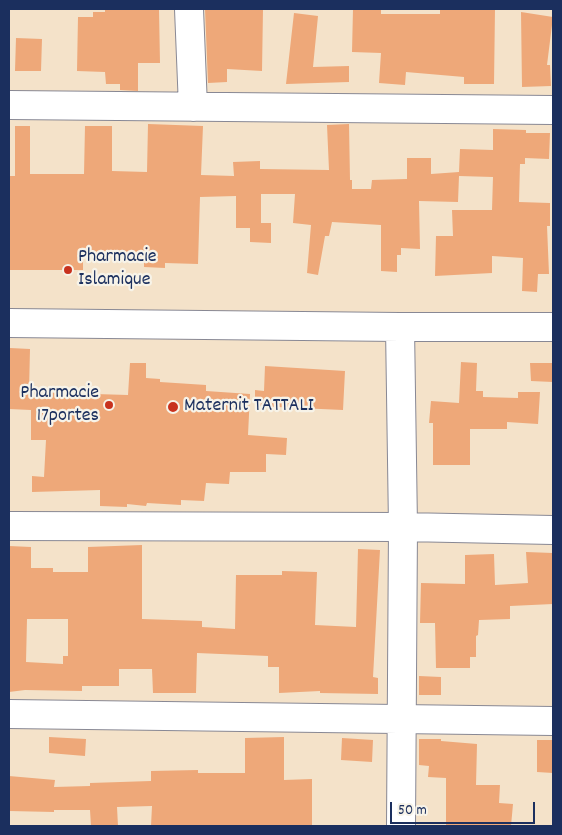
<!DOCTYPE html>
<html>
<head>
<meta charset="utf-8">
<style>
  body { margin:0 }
  #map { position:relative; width:562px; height:835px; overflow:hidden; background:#f4e2c9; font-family:Dekko,sans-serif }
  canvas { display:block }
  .frame { position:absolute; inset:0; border:10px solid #1b2f5e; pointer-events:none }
  .scale { position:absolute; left:390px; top:802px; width:145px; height:22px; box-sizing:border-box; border:2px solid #1b2f5e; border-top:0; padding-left:6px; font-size:15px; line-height:18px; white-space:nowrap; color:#1b2f5e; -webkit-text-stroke:4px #f7f3e8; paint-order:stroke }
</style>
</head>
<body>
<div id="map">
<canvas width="562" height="835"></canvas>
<div class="frame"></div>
<div class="scale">50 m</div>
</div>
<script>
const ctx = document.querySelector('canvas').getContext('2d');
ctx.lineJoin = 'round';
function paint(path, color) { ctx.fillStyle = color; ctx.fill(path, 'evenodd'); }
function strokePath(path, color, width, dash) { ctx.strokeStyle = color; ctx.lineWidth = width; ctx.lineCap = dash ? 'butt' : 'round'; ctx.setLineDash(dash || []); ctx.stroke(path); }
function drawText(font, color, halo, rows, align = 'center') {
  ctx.font = font + ' Dekko,sans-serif'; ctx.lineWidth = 4.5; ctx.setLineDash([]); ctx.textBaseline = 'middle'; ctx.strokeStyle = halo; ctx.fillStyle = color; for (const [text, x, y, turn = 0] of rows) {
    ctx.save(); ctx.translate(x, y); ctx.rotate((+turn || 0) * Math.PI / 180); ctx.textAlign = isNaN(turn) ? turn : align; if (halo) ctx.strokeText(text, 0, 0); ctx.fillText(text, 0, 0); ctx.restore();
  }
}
const building = new Path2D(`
  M 105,9 L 159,9 L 160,63 L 138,63 L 138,91 L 120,90 L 120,84 L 106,84 L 105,72 L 77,71 L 78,17 L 93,17 L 93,12 L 105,12 Z
  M 205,9 L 263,9 L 262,71 L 227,69 L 227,82 L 208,83 Z
  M 353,9 L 381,9 L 381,14 L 440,14 L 440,9 L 495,9 L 494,84 L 464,84 L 464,77 L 406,72 L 405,85 L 379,83 L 381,53 L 352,52 Z
  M 521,12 L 553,17 L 547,65 L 550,65 L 551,86 L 522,87 Z
  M 294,13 L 318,16 L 313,67 L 349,66 L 349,82 L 286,84 Z
  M 16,38 L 42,39 L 41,71 L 15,71 Z
  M 148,124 L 203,126 L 201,175 L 234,176 L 233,162 L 260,161 L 260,169 L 329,170 L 327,125 L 349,124 L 350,180 L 352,180 L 352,189 L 371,189 L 372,180 L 407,179 L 407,158 L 431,158 L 431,174 L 459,172 L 460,149 L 493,150 L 493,129 L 526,130 L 526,133 L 550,133 L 549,159 L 525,158 L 525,164 L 520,164 L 519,202 L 550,203 L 550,226 L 547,226 L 549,274 L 538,274 L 537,292 L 522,291 L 523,258 L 492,256 L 492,273 L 435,276 L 436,236 L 453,236 L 452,210 L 492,210 L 493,177 L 459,176 L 458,202 L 419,201 L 420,249 L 401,248 L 401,255 L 397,255 L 397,272 L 381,271 L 381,225 L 332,222 L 329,236 L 325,236 L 318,275 L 307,273 L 311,225 L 293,223 L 295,194 L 261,194 L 261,223 L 271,223 L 271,243 L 250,242 L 250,228 L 236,228 L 236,196 L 200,197 L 198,264 L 165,263 L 165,268 L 144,267 L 144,259 L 131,259 L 131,256 L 83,255 L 83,270 L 9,270 L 9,176 L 15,176 L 15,126 L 30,126 L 30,174 L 84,174 L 85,126 L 112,126 L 112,171 L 147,172 Z
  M 10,348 L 30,349 L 29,392 L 128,395 L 130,363 L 146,363 L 146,378 L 160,379 L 160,382 L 206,385 L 206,391 L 250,394 L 248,435 L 287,438 L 286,455 L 266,454 L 266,472 L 230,472 L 229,484 L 206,483 L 204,501 L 181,500 L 181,505 L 147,503 L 146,506 L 127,504 L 127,507 L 100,506 L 100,490 L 32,492 L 32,476 L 44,477 L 46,440 L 31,440 L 31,410 L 9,409 Z
  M 461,362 L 477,363 L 476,391 L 483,391 L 483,397 L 518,398 L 518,392 L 540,392 L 538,424 L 507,422 L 507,429 L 470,429 L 470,465 L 433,465 L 433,423 L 429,423 L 431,401 L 459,403 Z
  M 530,363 L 553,363 L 553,382 L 531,381 Z
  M 265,366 L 345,371 L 343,410 L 255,406 L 255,390 L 264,391 Z
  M 142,545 L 142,619 L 202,621 L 202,627 L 235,629 L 236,575 L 282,575 L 282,571 L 317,572 L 315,625 L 356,627 L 358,549 L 380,550 L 373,677 L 378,678 L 378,694 L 320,693 L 320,691 L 279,693 L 279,667 L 268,667 L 268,656 L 197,653 L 196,693 L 153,693 L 152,669 L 119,669 L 119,686 L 82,686 L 82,691 L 25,690 L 9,692 L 9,546 L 31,547 L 31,568 L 53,568 L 53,572 L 88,572 L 88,547 ZM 27,619 L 68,619 L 68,656 L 63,656 L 63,664 L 26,662 Z
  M 526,552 L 553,553 L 553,604 L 510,606 L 510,619 L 479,620 L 478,635 L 476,636 L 476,657 L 470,657 L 470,668 L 436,668 L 435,623 L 420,623 L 421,583 L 465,584 L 465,555 L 494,554 L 495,585 L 528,583 Z
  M 419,676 L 441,677 L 441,695 L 419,695 Z
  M 49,737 L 86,739 L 85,756 L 49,753 Z
  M 284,737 L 284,780 L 312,779 L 312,826 L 151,826 L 152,806 L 117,807 L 118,826 L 91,826 L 90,810 L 54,810 L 54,812 L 9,811 L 9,776 L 55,780 L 54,787 L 90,786 L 90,783 L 151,781 L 151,771 L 198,770 L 198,773 L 245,773 L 245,738 Z
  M 342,738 L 373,740 L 372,762 L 341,760 Z
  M 419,739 L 441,739 L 441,741 L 477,744 L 476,785 L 500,785 L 499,803 L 513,804 L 511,826 L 446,826 L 446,778 L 428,777 L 429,766 L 419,765 Z
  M 537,740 L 553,740 L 553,773 L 537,772 Z`);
const minor = new Path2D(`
  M 189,9 L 193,107
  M 9,105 L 553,110
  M 9,323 L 400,327 L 553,327
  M 400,327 L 403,527 L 401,826
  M 9,526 L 403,527 L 553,530
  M 9,714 L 553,721`);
const markers = [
  [68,270,5,"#c8321e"],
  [109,405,5,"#c8321e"],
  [173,407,6,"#c8321e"]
];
const poiNames = [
  ["Pharmacie",78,258],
  ["Islamique",78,281],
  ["Pharmacie",99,394,"right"],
  ["17portes",99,417,"right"],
  ["Maternit TATTALI",184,407]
];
paint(building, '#eea879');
strokePath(minor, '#888894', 30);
strokePath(minor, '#fff', 28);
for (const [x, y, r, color] of markers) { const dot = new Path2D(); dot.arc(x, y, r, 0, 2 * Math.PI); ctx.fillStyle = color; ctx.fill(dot); strokePath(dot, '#f7f3e8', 2); }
drawText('20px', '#1b2f5e', '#f7f3e8', poiNames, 'left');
</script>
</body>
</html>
